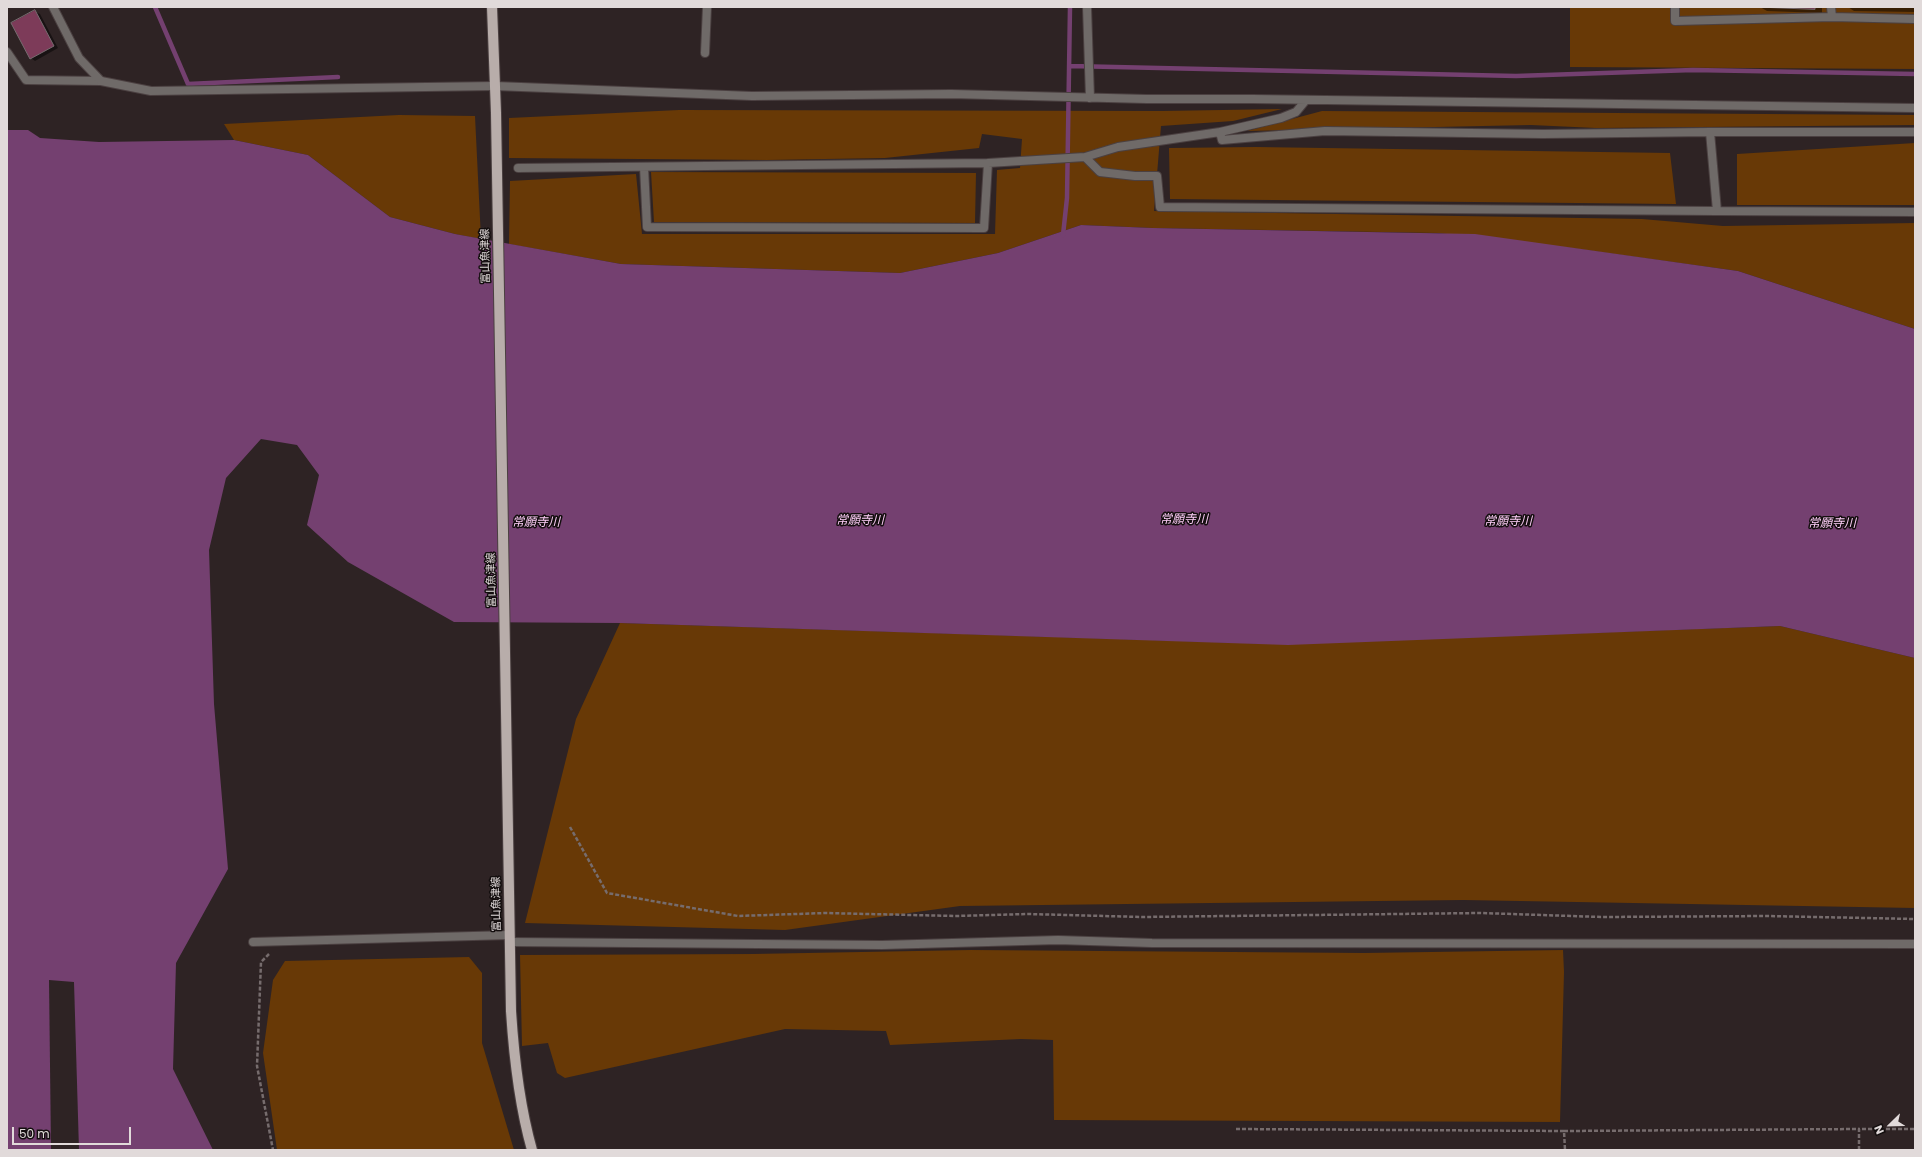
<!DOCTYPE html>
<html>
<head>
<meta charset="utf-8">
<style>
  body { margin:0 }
  #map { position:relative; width:1922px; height:1157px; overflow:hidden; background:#2e2324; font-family:Poppins,sans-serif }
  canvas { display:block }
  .frame { position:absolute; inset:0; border:8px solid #e1dada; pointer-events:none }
  .north { position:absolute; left:1870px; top:1105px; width:40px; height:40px; -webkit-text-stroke:3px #130e0e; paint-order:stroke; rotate:247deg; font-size:11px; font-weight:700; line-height:16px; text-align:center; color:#e1dada }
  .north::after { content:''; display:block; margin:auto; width:14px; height:18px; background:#e1dada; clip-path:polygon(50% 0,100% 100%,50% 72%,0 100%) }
  .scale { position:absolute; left:12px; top:1127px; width:119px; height:18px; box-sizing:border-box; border:2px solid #e1dada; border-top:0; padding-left:5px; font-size:12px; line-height:14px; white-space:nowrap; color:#e1dada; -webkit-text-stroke:3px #130e0e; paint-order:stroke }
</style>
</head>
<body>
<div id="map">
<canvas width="1922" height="1157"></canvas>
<div class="frame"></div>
<div class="north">N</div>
<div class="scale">50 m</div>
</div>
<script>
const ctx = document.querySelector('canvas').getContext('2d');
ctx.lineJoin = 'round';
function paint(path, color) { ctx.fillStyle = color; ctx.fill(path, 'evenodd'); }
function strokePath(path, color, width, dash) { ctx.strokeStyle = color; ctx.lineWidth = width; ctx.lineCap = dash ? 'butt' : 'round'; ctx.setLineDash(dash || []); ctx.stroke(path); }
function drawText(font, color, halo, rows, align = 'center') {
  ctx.font = font + ' Poppins,"Noto Sans JP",sans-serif'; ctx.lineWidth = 3; ctx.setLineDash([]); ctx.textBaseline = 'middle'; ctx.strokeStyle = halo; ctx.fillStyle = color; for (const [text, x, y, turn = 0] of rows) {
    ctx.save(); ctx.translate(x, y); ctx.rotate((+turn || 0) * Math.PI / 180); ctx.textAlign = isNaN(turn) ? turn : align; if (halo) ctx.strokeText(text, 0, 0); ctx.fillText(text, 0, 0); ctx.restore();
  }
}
const green = new Path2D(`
  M 1570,7 L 1915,7 L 1915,69 L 1570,67 Z
  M 1282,109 L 1233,121 L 1161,126 L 1154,211 L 1642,219 L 1723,226 L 1915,223 L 1915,329 L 1738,271 L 1571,248 L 1438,233 L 1153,228 L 1081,225 L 998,253 L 900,273 L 621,264 L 509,244 L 510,181 L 636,174 L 642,234 L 995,234 L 997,170 L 1020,168 L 1022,139 L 982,134 L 979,148 L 885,158 L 767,160 L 509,158 L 509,118 L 679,110 L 1162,111 Z
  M 1322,111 L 1915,115 L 1915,125 L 1596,128 L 1531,125 L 1247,131 Z
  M 399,115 L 475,116 L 481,239 L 455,234 L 390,217 L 308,155 L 234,140 L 224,124 Z
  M 1915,143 L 1915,205 L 1737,205 L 1737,154 Z
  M 1256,147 L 1670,153 L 1676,204 L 1170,199 L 1169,148 Z
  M 651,172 L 976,173 L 975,223 L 654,222 Z
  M 620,623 L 1278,644 L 1780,626 L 1915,658 L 1915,908 L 1463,900 L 960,906 L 785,930 L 525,923 L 576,719 Z
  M 971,950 L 1364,953 L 1563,950 L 1564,972 L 1560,1122 L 1054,1120 L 1053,1040 L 1021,1039 L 890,1045 L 886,1031 L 785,1029 L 565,1078 L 557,1073 L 548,1043 L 522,1046 L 520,955 L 752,954 Z
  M 469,957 L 482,973 L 482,1043 L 514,1150 L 277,1150 L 263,1053 L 273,980 L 285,961 Z`);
const water = new Path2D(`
  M 7,130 L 28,130 L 40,138 L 99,142 L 234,140 L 308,155 L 390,217 L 455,234 L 621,264 L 900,273 L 998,253 L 1081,225 L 1153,228 L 1475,234 L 1738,271 L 1915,329 L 1915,658 L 1780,626 L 1288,645 L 620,623 L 454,622 L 348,562 L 307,525 L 319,475 L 297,445 L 261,439 L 226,478 L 209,550 L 214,704 L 228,869 L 176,963 L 173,1069 L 213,1150 L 7,1150 Z`);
const pier = new Path2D(`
  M 49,980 L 74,982 L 79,1150 L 51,1150 Z`);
const shadow = new Path2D(`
  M 1760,7 L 1822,7 L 1822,13 L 1767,11 Z
  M 1848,7 L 1915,7 L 1915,12 L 1854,11 Z
  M 35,12 L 40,14 L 58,48 L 35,61 L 31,58 Z`);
const stream = new Path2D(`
  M 155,7 L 188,84 L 338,77
  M 1070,66 L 1516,76 L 1693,70 L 1915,74
  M 1063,235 L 1067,198 L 1070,7`);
const building = new Path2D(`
  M 1758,7 L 1815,7 L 1815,9 Z
  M 35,10 L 54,46 L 30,59 L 11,23 Z`);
const path = new Path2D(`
  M 570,827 L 607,893 L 738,916 L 825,913 L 955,916 L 1028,914 L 1142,917 L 1481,913 L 1601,917 L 1767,916 L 1915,919
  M 269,954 L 261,962 L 257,1066 L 273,1150
  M 1236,1129 L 1564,1131 L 1565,1150
  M 1564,1131 L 1859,1129
  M 1859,1150 L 1859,1129 L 1915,1129`);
const service = new Path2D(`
  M 1675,7 L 1675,21 L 1832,17
  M 1831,7 L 1832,17 L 1915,19
  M 253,942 L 510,935`);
const minor = new Path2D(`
  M 1087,7 L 1090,98
  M 7,52 L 26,80 L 101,81
  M 705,53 L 707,7
  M 495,86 L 752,96 L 951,94 L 1147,99 L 1252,99 L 1915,108
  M 1710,132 L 1915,132
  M 1085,157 L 1118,147 L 1220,132
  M 988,163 L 1085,157 L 1100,172 L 1135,176 L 1157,176 L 1160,207 L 1717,211 L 1710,132 L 1543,134 L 1325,131 L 1222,140 L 1220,132 L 1281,118 L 1296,112 L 1306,100
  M 518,168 L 988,163 L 984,228 L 647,227 L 644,167
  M 1717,211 L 1915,212
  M 510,942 L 882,945 L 1058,940 L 1152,943 L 1915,944`);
const tertiary = new Path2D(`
  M 53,7 L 79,58 L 101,81 L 151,91 L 495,86`);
const primary = new Path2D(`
  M 492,7 L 496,113 L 511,1011 C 514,1058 519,1104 532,1150`);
const streetNames = [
  ["富山魚津線",486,256,-91],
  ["富山魚津線",492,580,-91],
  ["富山魚津線",497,904,-91]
];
const waterNames = [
  ["常願寺川",1184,520],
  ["常願寺川",860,521],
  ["常願寺川",1508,522],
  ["常願寺川",536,523],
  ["常願寺川",1832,524]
];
paint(green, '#683906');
paint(water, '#744070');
paint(pier, '#2e2324');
paint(shadow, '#0007');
strokePath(stream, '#744070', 4.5);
paint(building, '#7d3b59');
strokePath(building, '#766b6f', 1);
strokePath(service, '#4b4041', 10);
strokePath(minor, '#4b4041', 10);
strokePath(tertiary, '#4b4041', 10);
strokePath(primary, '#4b4041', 12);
strokePath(path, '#766c6d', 2.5, [4, 2]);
strokePath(service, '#6f6a68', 8);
strokePath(minor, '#6f6a68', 8);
strokePath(tertiary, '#6f6a68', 8);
strokePath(primary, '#b8adaa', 10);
drawText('11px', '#e1dada', '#130e0e', streetNames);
drawText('italic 12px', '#fecef8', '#130e0e', waterNames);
</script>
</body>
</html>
